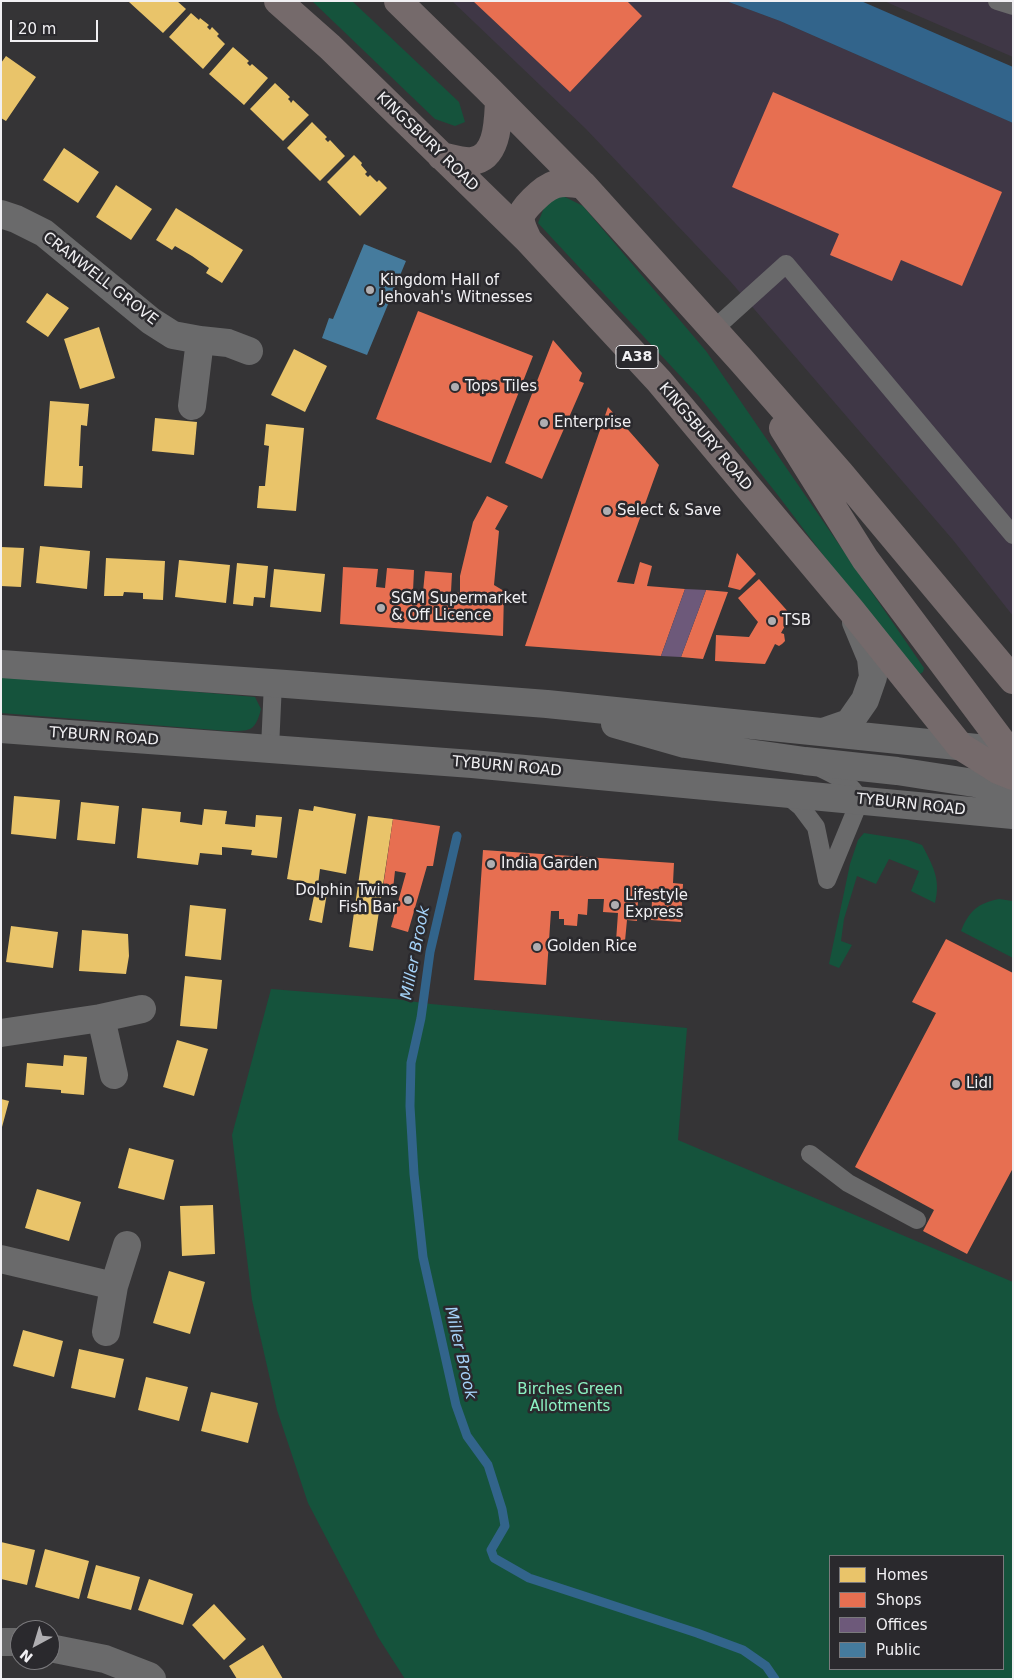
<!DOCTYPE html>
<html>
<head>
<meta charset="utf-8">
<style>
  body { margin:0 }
  #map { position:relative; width:1014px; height:1680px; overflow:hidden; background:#353436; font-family:"DejaVu Sans",sans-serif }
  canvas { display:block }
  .frame { position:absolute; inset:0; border:2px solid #f1f0f3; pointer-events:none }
  .legend { position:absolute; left:829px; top:1555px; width:175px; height:115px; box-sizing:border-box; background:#2a292d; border:1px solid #7a797c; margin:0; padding:6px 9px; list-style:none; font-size:15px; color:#f1f0f3 }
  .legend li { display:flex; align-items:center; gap:10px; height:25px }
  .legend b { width:25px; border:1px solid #7a797c }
  .north { position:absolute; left:10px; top:1620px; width:50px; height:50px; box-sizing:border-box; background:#2a292d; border:1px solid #7a797c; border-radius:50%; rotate:219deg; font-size:14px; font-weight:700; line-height:20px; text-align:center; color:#f1f0f3 }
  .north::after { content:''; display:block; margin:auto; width:18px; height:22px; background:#afaeb1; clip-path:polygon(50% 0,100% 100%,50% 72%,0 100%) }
  .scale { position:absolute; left:10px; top:20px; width:88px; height:22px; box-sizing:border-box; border:2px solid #f1f0f3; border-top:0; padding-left:6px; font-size:15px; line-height:18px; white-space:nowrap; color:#f1f0f3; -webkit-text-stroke:4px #2a292d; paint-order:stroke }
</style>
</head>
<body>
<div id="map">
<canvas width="1014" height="1680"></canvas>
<div class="frame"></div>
<ul class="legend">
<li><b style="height:14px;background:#e9c46a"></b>Homes</li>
<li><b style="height:14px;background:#e76f51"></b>Shops</li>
<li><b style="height:14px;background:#6d597a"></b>Offices</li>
<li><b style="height:14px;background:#457b9d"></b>Public</li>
</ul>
<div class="north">N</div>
<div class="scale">20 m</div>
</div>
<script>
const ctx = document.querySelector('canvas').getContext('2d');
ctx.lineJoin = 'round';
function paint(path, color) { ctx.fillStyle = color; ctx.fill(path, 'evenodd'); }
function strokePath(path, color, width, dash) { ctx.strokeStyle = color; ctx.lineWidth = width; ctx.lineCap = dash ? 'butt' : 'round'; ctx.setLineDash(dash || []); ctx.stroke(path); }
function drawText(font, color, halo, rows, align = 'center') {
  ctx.font = font + ' "DejaVu Sans",sans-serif'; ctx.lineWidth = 5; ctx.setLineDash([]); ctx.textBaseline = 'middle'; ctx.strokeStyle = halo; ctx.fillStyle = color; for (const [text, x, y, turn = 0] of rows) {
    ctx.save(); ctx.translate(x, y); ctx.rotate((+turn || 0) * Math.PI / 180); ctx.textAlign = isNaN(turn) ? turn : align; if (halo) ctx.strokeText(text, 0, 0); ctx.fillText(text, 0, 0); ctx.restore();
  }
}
const industrial = new Path2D(`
  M 452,1 L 726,1 L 780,21 L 1013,123 L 1013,616 L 953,540 L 730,281 L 586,129 Z
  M 884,1 L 1013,1 L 1013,57 Z`);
const green = new Path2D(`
  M 312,1 L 352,1 L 459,102 L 465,122 L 455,126 L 435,119 Z
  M 559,194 L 583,206 L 706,351 L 924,668 L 923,672 L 915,677 L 777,494 L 698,395 L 538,223 L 545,205 Z
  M 1,675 L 255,697 L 261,709 C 255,732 250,731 228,731 L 1,713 Z
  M 864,833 L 908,840 L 922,845 C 933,866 941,879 935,903 L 911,891 L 919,871 L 889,859 L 876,884 L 857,876 L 844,919 L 841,941 L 852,945 L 839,968 L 829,964 L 850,864 L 858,840 Z
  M 999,899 L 1013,901 L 1013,958 L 961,931 C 969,911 978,903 999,899 Z
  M 271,989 L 395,999 L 431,1004 L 687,1028 L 678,1140 L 1013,1282 L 1013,1679 L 405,1679 L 378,1637 L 308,1503 L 277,1410 L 252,1300 L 232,1135 ZM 830,1556 L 1003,1556 L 1003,1669 L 830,1669 Z`);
const water = new Path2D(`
  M 726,1 L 861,1 L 1013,67 L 1013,123 L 780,21 Z`);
const homes = new Path2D(`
  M 130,1 L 177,1 L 186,9 L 163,33 L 129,2 Z
  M 191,13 L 199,20 L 200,18 L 209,25 L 207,27 L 210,30 L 212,27 L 219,34 L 217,36 L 225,44 L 203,69 L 169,37 Z
  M 233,47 L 249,61 L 247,63 L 250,66 L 252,64 L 268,78 L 244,105 L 209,74 Z
  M 6,56 L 36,77 L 6,121 L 1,118 L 1,63 Z
  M 275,83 L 290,97 L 288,99 L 290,101 L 291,103 L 293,100 L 309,115 L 283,141 L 250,109 Z
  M 312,122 L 327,137 L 325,139 L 328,142 L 330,140 L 345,156 L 320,181 L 287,148 Z
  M 64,148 L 99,172 L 78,203 L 43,180 Z
  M 354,155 L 362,163 L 361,165 L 367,172 L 365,174 L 368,177 L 370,175 L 377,182 L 379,180 L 387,188 L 360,216 L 327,182 Z
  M 116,185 L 152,209 L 131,240 L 96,217 Z
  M 176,208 L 243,250 L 222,283 L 206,273 L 209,268 L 192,256 L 175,246 L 172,250 L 156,240 Z
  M 47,293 L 69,308 L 48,337 L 26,322 Z
  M 99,327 L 115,378 L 80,389 L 64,339 Z
  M 294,349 L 327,366 L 305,412 L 271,395 Z
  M 50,401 L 89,404 L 87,426 L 81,425 L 79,466 L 83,466 L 82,488 L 44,486 Z
  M 155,418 L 197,422 L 194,455 L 152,451 Z
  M 266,424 L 304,428 L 296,511 L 257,508 L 259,486 L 265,486 L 269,446 L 264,445 Z
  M 40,546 L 90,551 L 87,589 L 36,583 Z
  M 1,547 L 24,548 L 21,587 L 1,586 Z
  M 106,558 L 165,561 L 163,600 L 143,599 L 143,593 L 124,592 L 123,596 L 104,596 Z
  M 179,560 L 230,565 L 226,603 L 175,597 Z
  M 237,563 L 268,566 L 265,598 L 254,597 L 253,606 L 233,604 Z
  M 274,569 L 325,574 L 321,612 L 270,607 Z
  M 14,796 L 60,800 L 56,839 L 11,834 Z
  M 81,802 L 119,806 L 115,844 L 77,840 Z
  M 314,806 L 356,814 L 346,874 L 320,869 L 318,885 L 287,879 L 299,809 L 313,811 Z
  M 142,808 L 181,812 L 180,822 L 202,825 L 204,809 L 227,811 L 225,824 L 255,827 L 256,815 L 282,817 L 277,858 L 251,855 L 252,850 L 222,847 L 222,855 L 200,853 L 198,865 L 137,858 Z
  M 368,816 L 393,819 L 373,951 L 349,947 Z
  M 315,891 L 327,893 L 322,923 L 309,920 Z
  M 190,905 L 226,909 L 221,960 L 185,956 Z
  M 11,926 L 58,932 L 53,968 L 6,962 Z
  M 82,930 L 128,934 L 129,956 L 126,974 L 79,971 Z
  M 185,976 L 222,980 L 217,1029 L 180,1026 Z
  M 177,1040 L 208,1049 L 194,1096 L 163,1087 Z
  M 64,1055 L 87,1057 L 84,1095 L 61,1093 L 61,1090 L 25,1087 L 27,1063 L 63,1066 Z
  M 1,1099 L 9,1101 L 2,1127 L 1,1127 Z
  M 129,1148 L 174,1160 L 164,1200 L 118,1188 Z
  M 37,1189 L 81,1202 L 69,1241 L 25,1228 Z
  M 213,1205 L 215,1254 L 182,1256 L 180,1206 Z
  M 169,1271 L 205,1282 L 190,1334 L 153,1323 Z
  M 23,1330 L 63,1341 L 54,1377 L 13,1366 Z
  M 79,1349 L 124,1359 L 115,1398 L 71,1388 Z
  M 146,1377 L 188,1387 L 179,1421 L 138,1410 Z
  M 211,1392 L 258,1403 L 248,1443 L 201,1431 Z
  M 1,1542 L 35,1550 L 27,1585 L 1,1579 Z
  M 45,1549 L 89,1561 L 79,1599 L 35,1587 Z
  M 96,1565 L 140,1577 L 131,1610 L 87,1598 Z
  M 149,1579 L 193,1594 L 183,1625 L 138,1610 Z
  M 214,1604 L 246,1639 L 224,1660 L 192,1625 Z
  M 263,1645 L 283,1679 L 237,1679 L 229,1666 Z`);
const shops = new Path2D(`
  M 473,1 L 627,1 L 642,16 L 570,92 Z
  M 773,92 L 1002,192 L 962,286 L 901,260 L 892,281 L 830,255 L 839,234 L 732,187 Z
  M 418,311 L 533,356 L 491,463 L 376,419 Z
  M 553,340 L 582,373 L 579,381 L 584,383 L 542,479 L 505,463 Z
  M 608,407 L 659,465 L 617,582 L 634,584 L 640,562 L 652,566 L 647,586 L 685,589 L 661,656 L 525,646 Z
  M 487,496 L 508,506 L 495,529 L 499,531 L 494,585 L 504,591 L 503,636 L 340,624 L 343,567 L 378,569 L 376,587 L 385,588 L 387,568 L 414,570 L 413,591 L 423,592 L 425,571 L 452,573 L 451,592 L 460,593 L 460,576 L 473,522 Z
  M 737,553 L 756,574 L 740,590 L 728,587 Z
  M 759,579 L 791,615 L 781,633 L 784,634 L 785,641 L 782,644 L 779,646 L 775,644 L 765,664 L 715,661 L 716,635 L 749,637 L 758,622 L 738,598 Z
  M 706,590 L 728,592 L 703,659 L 681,657 Z
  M 393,819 L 440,826 L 433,866 L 427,866 L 408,932 L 391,927 L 406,873 L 395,871 L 393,889 L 383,887 Z
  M 483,850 L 674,863 L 673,883 L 683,884 L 681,922 L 651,920 L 652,901 L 638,900 L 637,921 L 627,920 L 625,941 L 616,941 L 618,913 L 603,912 L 604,899 L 588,899 L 587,915 L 578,914 L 577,926 L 564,925 L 564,919 L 559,919 L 559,911 L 551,911 L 546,985 L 474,980 Z
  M 946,939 L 1013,973 L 1013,1168 L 967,1254 L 923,1231 L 934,1210 L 855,1167 L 936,1013 L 912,1002 Z`);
const offices = new Path2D(`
  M 685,589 L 706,590 L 681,657 L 661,656 Z`);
const public = new Path2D(`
  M 364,244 L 406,261 L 367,355 L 322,338 L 329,318 L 333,319 Z`);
const stream = new Path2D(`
  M 457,836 L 430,952 L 421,1018 L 411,1063 L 410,1106 L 414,1174 L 423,1257 L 456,1405 L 467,1436 L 488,1465 L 502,1509 L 505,1526 L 491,1550 L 494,1558 L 529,1578 L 697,1633 L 743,1650 L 766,1666 L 775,1679`);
const lane = new Path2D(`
  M 997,1 L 1013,6
  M 713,330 L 786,264 L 1013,535
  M 270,748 L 273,683
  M 822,769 C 840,778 850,782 860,800 L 827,880
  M 785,794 L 801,807 L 816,827 L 827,880
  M 810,1154 L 848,1183 L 917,1220`);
const street = new Path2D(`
  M 1,214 L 16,219 L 44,233 L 151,321 L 173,335 L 200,340 L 228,343 L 249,351
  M 192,406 L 200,340
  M 101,1018 L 114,1075
  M 1,1033 L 101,1018 L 142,1009
  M 1,1259 L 114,1286 L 106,1332
  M 114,1286 L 127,1245
  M 1,1642 L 20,1642
  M 50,1648 L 105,1659 L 149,1676 L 152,1679`);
const secondary = new Path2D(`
  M 1,664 L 286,684 L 547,704 L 977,748
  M 615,724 L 685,744 L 805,761 L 897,771 L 987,785 L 1013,794
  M 1,729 L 472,764 L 1013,815
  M 823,732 L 849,723 L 865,700 L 873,677 L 871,658 L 856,622`);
const highway = new Path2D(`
  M 278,1 L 330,47 L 528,240 L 659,381 L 851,610 L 960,746 L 998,770 L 1013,776
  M 398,1 L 488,89 L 583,185 L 741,360 L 840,473 L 1013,680
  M 441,156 C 451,158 463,162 472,161 C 498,158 498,121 499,101
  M 528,240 C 525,233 520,224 521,217 C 522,211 529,204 533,200 C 550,183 559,180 583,185
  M 783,428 L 865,559 L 1008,750 L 1013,750`);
const markers = [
  [370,290,5,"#afaeb1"],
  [455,387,5,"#afaeb1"],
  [544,423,5,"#afaeb1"],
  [607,511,5,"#afaeb1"],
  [381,608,5,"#afaeb1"],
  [772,621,5,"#afaeb1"],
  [491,864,5,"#afaeb1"],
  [408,900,5,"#afaeb1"],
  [615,905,5,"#afaeb1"],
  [537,947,5,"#afaeb1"],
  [956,1084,5,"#afaeb1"]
];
const shields = [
  [637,357,42]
];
const shieldNames = [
  ["A38",637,357]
];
const streetNames = [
  ["KINGSBURY ROAD",427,142,44],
  ["CRANWELL GROVE",100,279,38],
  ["KINGSBURY ROAD",705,437,50],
  ["TYBURN ROAD",104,737,4],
  ["TYBURN ROAD",507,767,5],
  ["TYBURN ROAD",911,805,6]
];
const poiNames = [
  ["Kingdom Hall of",380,281],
  ["Jehovah's Witnesses",380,298],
  ["Tops Tiles",465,387],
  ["Enterprise",554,423],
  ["Select & Save",617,511],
  ["SGM Supermarket",391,599],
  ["& Off Licence",391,616],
  ["TSB",782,621],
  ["India Garden",501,864],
  ["Dolphin Twins",398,891,"right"],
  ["Fish Bar",398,908,"right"],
  ["Lifestyle",625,896],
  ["Express",625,913],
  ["Golden Rice",547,947],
  ["Lidl",966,1084]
];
const parkNames = [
  ["Birches Green",570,1390],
  ["Allotments",570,1407]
];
const waterNames = [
  ["Miller Brook",416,953,-79],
  ["Miller Brook",460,1353,77]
];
paint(industrial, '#3f3746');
paint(green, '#15533c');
paint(water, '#32648b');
paint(homes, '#e9c46a');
paint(shops, '#e76f51');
paint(offices, '#6d597a');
paint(public, '#457b9d');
strokePath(stream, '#32648b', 9);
strokePath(lane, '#6a6a6b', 18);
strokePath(street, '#6a6a6b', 28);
strokePath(secondary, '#6a6a6b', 28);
strokePath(highway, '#756a6b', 28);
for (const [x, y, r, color] of markers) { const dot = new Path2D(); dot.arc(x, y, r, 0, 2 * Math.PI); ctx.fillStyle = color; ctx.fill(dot); strokePath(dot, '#2a292d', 2); }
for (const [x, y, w] of shields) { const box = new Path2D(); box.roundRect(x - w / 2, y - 11.5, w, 23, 4); ctx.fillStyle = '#2a292d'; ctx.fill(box); strokePath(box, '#f1f0f3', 1); }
drawText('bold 14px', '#f1f0f3', null, shieldNames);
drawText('15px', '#f1f0f3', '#2a292d', streetNames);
drawText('15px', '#f1f0f3', '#2a292d', poiNames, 'left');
drawText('15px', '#8cf3c3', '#2a292d', parkNames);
drawText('italic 16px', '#a5d2f8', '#2a292d', waterNames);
</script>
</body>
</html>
